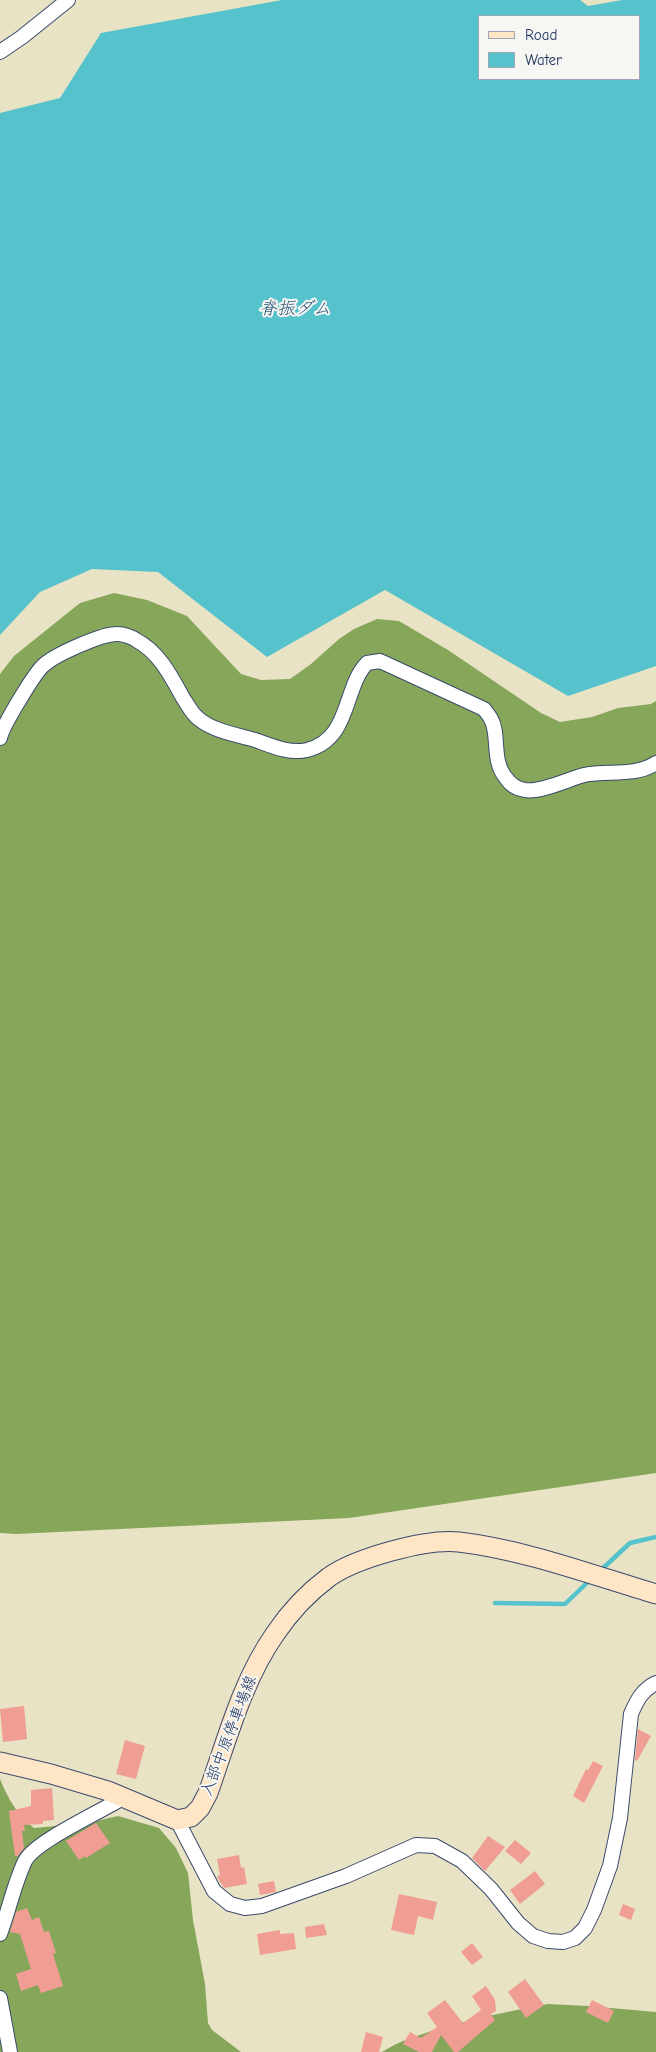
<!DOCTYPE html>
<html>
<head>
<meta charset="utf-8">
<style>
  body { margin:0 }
  #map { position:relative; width:656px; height:2052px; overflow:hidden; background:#e9e3c5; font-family:"Comic Neue",sans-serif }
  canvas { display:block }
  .legend { position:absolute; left:478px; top:15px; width:162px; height:65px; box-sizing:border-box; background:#f6f6f2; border:1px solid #9ea6b7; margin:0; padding:6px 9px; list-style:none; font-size:15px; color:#1b2f5e }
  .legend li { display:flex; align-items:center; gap:10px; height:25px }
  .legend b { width:25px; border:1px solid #9ea6b7 }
</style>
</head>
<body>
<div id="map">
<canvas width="656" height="2052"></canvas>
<ul class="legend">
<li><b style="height:6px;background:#fde5c5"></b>Road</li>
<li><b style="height:14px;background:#55c2cc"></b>Water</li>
</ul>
</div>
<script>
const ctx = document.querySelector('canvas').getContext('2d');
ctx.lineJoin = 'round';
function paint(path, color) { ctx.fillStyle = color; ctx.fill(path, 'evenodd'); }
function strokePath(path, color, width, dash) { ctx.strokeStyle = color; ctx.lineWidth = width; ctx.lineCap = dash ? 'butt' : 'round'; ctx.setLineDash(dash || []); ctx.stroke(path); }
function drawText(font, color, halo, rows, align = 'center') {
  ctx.font = font + ' "Comic Neue","Klee One",sans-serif'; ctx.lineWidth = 4; ctx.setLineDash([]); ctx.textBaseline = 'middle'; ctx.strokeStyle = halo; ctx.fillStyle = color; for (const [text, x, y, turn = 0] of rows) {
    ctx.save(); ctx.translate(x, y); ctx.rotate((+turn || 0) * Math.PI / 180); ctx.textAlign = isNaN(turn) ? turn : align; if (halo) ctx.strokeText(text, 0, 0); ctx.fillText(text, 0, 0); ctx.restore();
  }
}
const forest = new Path2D(`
  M 114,593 L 147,600 L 187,616 L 241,674 L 261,680 L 290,679 L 311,664 L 339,639 L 354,629 L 377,619 L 399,621 L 448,650 L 541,713 L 560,722 L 592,717 L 618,708 L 651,704 L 656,701 L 656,1473 L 349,1518 L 16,1534 L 0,1533 L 0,674 L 14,656 L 80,603 Z
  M 0,1779 C 7,1797 18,1816 34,1828 L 87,1823 L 118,1816 L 159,1828 L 176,1848 L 188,1873 L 193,1920 L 205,1984 L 208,2023 L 212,2030 L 241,2052 L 0,2052 Z
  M 548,2004 L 588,2006 L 656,2012 L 656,2052 L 382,2052 C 399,2041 416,2036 435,2030 C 472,2019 509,2011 548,2004 Z`);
const water = new Path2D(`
  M 282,0 L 580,0 L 588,6 L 622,0 L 656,0 L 656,666 L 568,696 L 385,590 L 267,657 L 158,572 L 92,569 L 40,592 L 0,635 L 0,113 L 60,98 L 101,33 ZM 480,16 L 640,16 L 640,79 L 480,79 Z`);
const stream = new Path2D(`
  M 601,1570 L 630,1543 L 656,1537
  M 495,1603 L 565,1604 L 591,1579`);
const building = new Path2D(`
  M 24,1706 L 27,1739 L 3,1742 L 0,1709 Z
  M 638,1729 L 651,1736 L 637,1761 L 635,1760 Z
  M 125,1740 L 145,1746 L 136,1779 L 116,1774 Z
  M 593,1761 L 603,1766 L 584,1803 L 573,1796 L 586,1769 L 588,1770 Z
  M 52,1788 L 54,1820 L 43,1821 L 43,1824 L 24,1825 L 25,1831 L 22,1831 L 24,1848 L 18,1856 L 15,1856 L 9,1811 L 31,1806 L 31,1790 Z
  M 96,1823 L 110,1843 L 86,1858 L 85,1856 L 79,1860 L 66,1841 Z
  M 488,1836 L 505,1847 L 485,1871 L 472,1858 Z
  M 515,1840 L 531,1853 L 521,1864 L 505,1851 Z
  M 239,1855 L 241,1868 L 244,1867 L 247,1884 L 224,1888 L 217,1877 L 220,1875 L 217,1859 Z
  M 535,1871 L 545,1884 L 520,1904 L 510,1890 Z
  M 274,1881 L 276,1892 L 260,1895 L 258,1884 Z
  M 399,1894 L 437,1902 L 433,1920 L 418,1916 L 414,1935 L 391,1930 Z
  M 623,1904 L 635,1909 L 631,1920 L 619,1915 Z
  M 27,1908 L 32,1920 L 39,1917 L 44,1932 L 49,1931 L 56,1953 L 53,1954 L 63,1986 L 41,1993 L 38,1985 L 21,1991 L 16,1974 L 31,1969 L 20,1934 L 10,1932 L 16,1912 Z
  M 324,1924 L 327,1935 L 306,1938 L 305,1927 Z
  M 280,1930 L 280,1934 L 294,1933 L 296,1949 L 260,1955 L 257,1934 Z
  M 472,1943 L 483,1957 L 472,1965 L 461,1952 Z
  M 525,1979 L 544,2005 L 526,2018 L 508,1992 Z
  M 486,1986 L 495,2000 L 496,2011 L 491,2014 L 495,2020 L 458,2052 L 454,2052 L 441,2035 L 432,2052 L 419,2052 L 403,2044 L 410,2032 L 421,2038 L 437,2027 L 427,2013 L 445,2000 L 463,2023 L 481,2010 L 472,1996 Z
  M 592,2000 L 614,2011 L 608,2023 L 586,2012 Z
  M 366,2032 L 383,2037 L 379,2052 L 361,2052 Z`);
const street = new Path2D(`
  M 0,52 L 22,37 L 68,0
  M 0,738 C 2,727 36,670 45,664 C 57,654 103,633 118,634 C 123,634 132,637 136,640 C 159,652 171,676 183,698 C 188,705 192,714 199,719 C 213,731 238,735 255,740 C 272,746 289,754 307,750 C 351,739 343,688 367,663 L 380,661 L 484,709 C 486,712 489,715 491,719 C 500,735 491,760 506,778 C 510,784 517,789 525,790 C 540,793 569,779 584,775 C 607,770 635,777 656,763
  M 177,1820 L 214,1891 L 230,1904 L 245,1908 L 262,1906 L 346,1876 L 416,1845 L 435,1846 L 462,1861 L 491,1889 L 518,1923 L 533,1936 L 548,1941 L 563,1942 L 575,1938 L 585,1928 L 594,1910 L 610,1866 L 620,1818 L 631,1714 C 637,1700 642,1690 656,1683
  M 0,1934 C 9,1910 14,1884 25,1861 C 35,1841 103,1811 124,1797
  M 0,1998 L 10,2052`);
const secondary = new Path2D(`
  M 0,1762 L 51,1774 L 108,1791 L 177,1820 L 191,1817 L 200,1808 L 208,1793 C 227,1740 242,1681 275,1634 C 289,1613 309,1592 329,1577 C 356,1558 427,1538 459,1542 C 526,1550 592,1575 656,1594`);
const streetNames = [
  ["入部中原停車場線",229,1736,-69]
];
const waterNames = [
  ["脊振ダム",295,309]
];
paint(forest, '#86a65a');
paint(water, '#55c2cc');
strokePath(stream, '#55c2cc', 4.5);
paint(building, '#f09d94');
strokePath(street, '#3a4a6d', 16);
strokePath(secondary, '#3a4a6d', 21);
strokePath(street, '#fff', 14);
strokePath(secondary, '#fde5c5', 19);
drawText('16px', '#1b2f5e', '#f6f6f2', streetNames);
drawText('italic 18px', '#2c5b7f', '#f6f6f2', waterNames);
</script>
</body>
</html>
